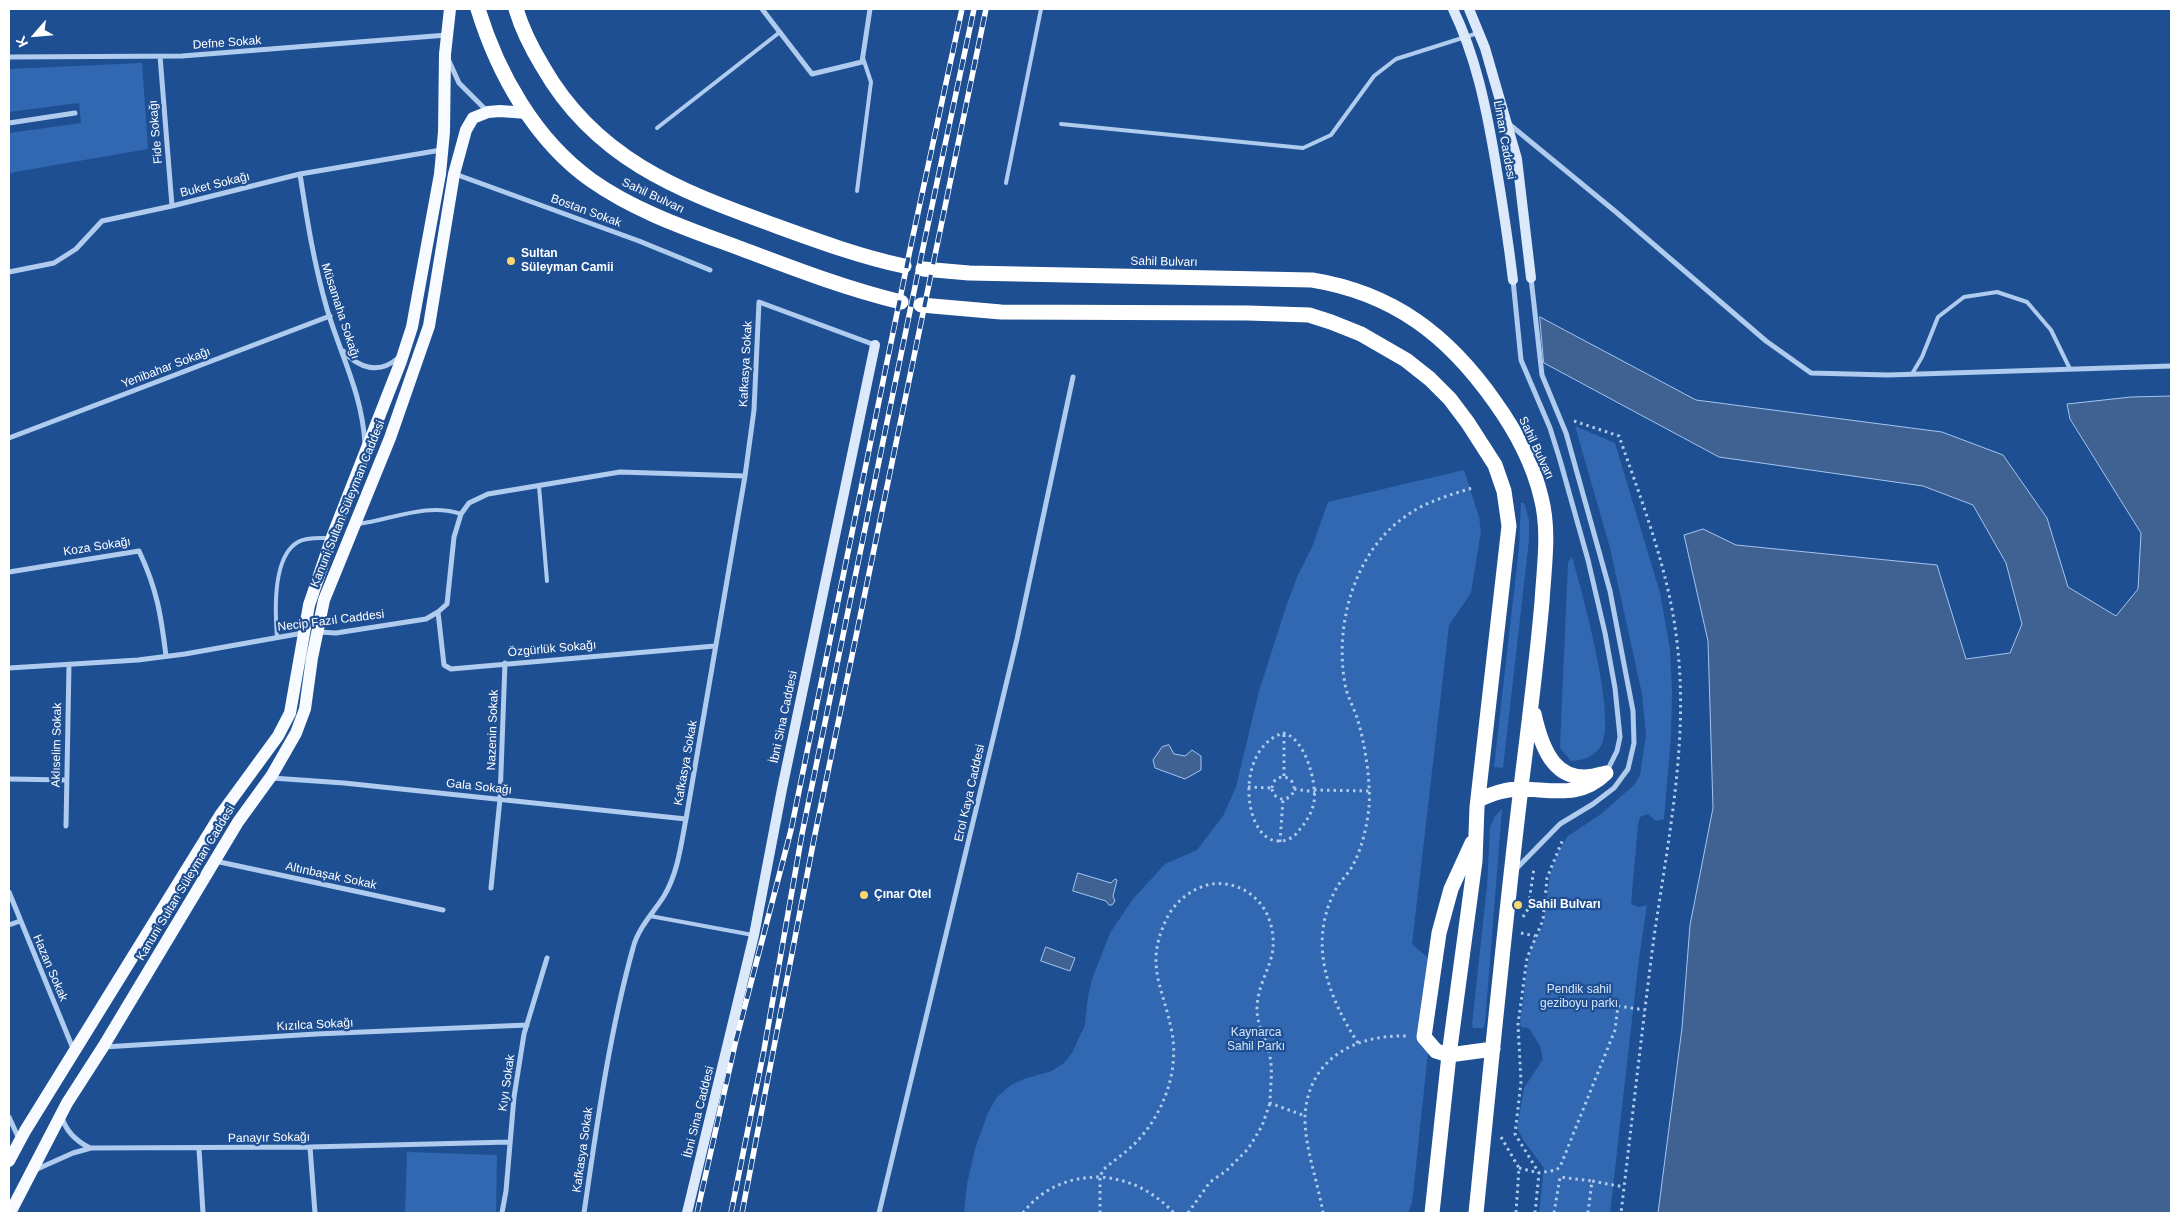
<!DOCTYPE html>
<html>
<head>
<meta charset="utf-8">
<style>
  body { margin:0 }
  #map { position:relative; width:2180px; height:1222px; overflow:hidden; background:#1e4f93; font-family:Arial,sans-serif }
  canvas { display:block }
  .frame { position:absolute; inset:0; border:10px solid #fff; pointer-events:none }
  .north { position:absolute; left:10px; top:10px; width:50px; height:50px; -webkit-text-stroke:4px #1e4f93; paint-order:stroke; rotate:243deg; font-size:14px; font-weight:700; line-height:20px; text-align:center; color:#fff }
  .north::after { content:''; display:block; margin:auto; width:18px; height:22px; background:#fff; clip-path:polygon(50% 0,100% 100%,50% 72%,0 100%) }
</style>
</head>
<body>
<div id="map">
<canvas width="2180" height="1222"></canvas>
<div class="frame"></div>
<div class="north">K</div>
</div>
<script>
const ctx = document.querySelector('canvas').getContext('2d');
ctx.lineJoin = 'round';
function paint(path, color) { ctx.fillStyle = color; ctx.fill(path, 'evenodd'); }
function strokePath(path, color, width, dash) { ctx.strokeStyle = color; ctx.lineWidth = width; ctx.lineCap = dash ? 'butt' : 'round'; ctx.setLineDash(dash || []); ctx.stroke(path); }
function drawText(font, color, halo, rows, align = 'center') {
  ctx.font = font + ' Arial,sans-serif'; ctx.lineWidth = 4.5; ctx.setLineDash([]); ctx.textBaseline = 'middle'; ctx.strokeStyle = halo; ctx.fillStyle = color; for (const [text, x, y, turn = 0] of rows) {
    ctx.save(); ctx.translate(x, y); ctx.rotate((+turn || 0) * Math.PI / 180); ctx.textAlign = isNaN(turn) ? turn : align; if (halo) ctx.strokeText(text, 0, 0); ctx.fillText(text, 0, 0); ctx.restore();
  }
}
const green = new Path2D(`
  M 142,63 L 148,149 L 9,173 L 9,133 L 81,123 L 79,103 L 9,112 L 9,69 Z
  M 1575,426 L 1615,443 L 1660,593 L 1670,649 L 1672,691 L 1671,736 L 1664,819 L 1656,821 L 1648,814 L 1640,817 L 1638,825 L 1631,904 L 1639,907 L 1647,905 L 1639,958 L 1610,1213 L 1539,1213 L 1544,1168 L 1524,1141 L 1517,1128 L 1524,1088 L 1543,1059 L 1540,1046 L 1529,1028 L 1521,1027 L 1520,1023 L 1528,961 L 1532,946 L 1543,925 L 1550,874 L 1559,850 L 1568,836 L 1601,814 L 1635,784 L 1640,775 L 1646,735 L 1642,694 L 1610,548 Z
  M 1464,470 L 1479,517 L 1481,531 L 1471,593 L 1449,625 L 1412,944 L 1427,957 L 1429,962 L 1430,1034 L 1412,1203 L 1408,1213 L 964,1213 L 967,1184 L 975,1149 L 988,1113 L 997,1097 L 1011,1085 L 1024,1079 L 1052,1071 L 1064,1063 L 1072,1053 L 1085,1025 L 1088,996 L 1092,979 L 1110,933 L 1133,899 L 1165,864 L 1197,850 L 1223,816 L 1236,787 L 1259,691 L 1286,607 L 1297,577 L 1312,547 L 1328,502 Z
  M 1521,503 L 1524,503 L 1529,520 L 1529,540 L 1503,768 L 1494,767 L 1519,548 Z
  M 1572,557 C 1582,592 1616,714 1602,744 C 1596,756 1583,761 1571,761 L 1560,748 L 1568,562 Z
  M 1502,809 L 1485,1024 L 1483,1028 L 1473,1028 L 1472,1024 L 1487,886 L 1490,827 L 1495,816 Z
  M 407,1152 L 497,1155 L 496,1213 L 405,1213 Z`);
const water = new Path2D(`
  M 1540,317 L 1696,400 L 1942,432 L 2003,455 L 2047,518 L 2068,587 L 2116,616 L 2138,589 L 2141,533 L 2070,419 L 2067,404 L 2131,397 L 2171,396 L 2171,1213 L 1658,1213 L 1682,1028 L 1690,925 L 1713,808 L 1708,641 L 1684,535 L 1703,529 L 1736,545 L 1937,565 L 1966,659 L 2010,653 L 2022,624 L 2006,563 L 1973,505 L 1923,486 L 1719,457 L 1544,363 Z
  M 1169,745 L 1174,754 L 1185,756 L 1192,750 L 1201,756 L 1201,770 L 1185,779 L 1155,768 L 1153,760 L 1162,747 Z
  M 1078,873 L 1111,883 L 1115,879 L 1117,880 L 1113,896 L 1115,901 L 1112,905 L 1109,905 L 1106,901 L 1073,891 Z
  M 1046,947 L 1075,958 L 1070,971 L 1041,961 Z`);
const path = new Path2D(`
  M 1574,421 L 1619,436 C 1642,502 1669,571 1677,642 C 1689,740 1668,840 1654,937 C 1642,1029 1632,1121 1621,1213
  M 1283,733 C 1305,737 1317,783 1314,802 C 1312,812 1307,821 1300,829 C 1296,835 1289,841 1281,841 C 1244,845 1232,750 1283,733 Z
  M 1284,776 L 1284,733
  M1272 788a11 11 0 1 1 22 0a11 11 0 1 1-22 0Z
  M 1248,787 L 1272,788
  M 1294,789 L 1315,792
  M 1314,790 L 1369,791
  M 1280,842 L 1283,799
  M 1523,917 L 1528,909 L 1534,868
  M 1521,933 L 1535,936
  M 1358,1043 C 1327,995 1307,941 1337,887 C 1342,879 1349,873 1353,865 C 1362,848 1367,826 1369,807 C 1371,783 1365,744 1358,721 C 1355,710 1349,700 1346,689 C 1333,629 1353,552 1406,516 C 1425,502 1450,495 1472,488
  M 1501,1137 L 1519,1168 L 1516,1213
  M 1519,1168 L 1539,1173 L 1515,1134 L 1521,1082 L 1518,1024 L 1527,958 L 1543,920 L 1547,878 L 1563,839
  M 1023,1213 C 1042,1188 1069,1177 1100,1177 L 1103,1170 C 1115,1159 1129,1151 1140,1138 C 1164,1111 1179,1070 1172,1033 C 1164,988 1144,967 1166,920 C 1174,902 1193,887 1212,884 C 1227,882 1243,887 1254,897 C 1262,904 1267,912 1270,922 C 1282,961 1257,975 1257,1010 C 1258,1031 1268,1040 1270,1057 C 1273,1072 1270,1088 1270,1103 L 1305,1116
  M 1100,1213 L 1100,1177 C 1129,1179 1153,1191 1174,1213
  M 1188,1213 L 1210,1182 L 1226,1171 L 1248,1149 L 1262,1126 L 1270,1103
  M 1323,1213 C 1318,1182 1304,1146 1305,1115 C 1309,1057 1357,1034 1409,1036
  M 1535,1213 L 1539,1173 L 1556,1170 L 1560,1167 L 1615,1030 L 1618,1006 L 1645,1010
  M 1554,1213 L 1560,1177 L 1592,1181
  M 1588,1213 L 1592,1181 L 1624,1187`);
const lane = new Path2D(`
  M 1061,124 L 1303,148 L 1331,135 L 1374,76 L 1396,59 L 1478,33
  M 657,128 L 780,32
  M 1006,183 L 1041,9
  M 857,191 L 871,82 L 863,58
  M 1912,374 L 1922,357 L 1938,317 L 1964,297 L 1997,292 L 2027,302 L 2051,330 L 2070,369
  M 539,486 L 547,581
  M 358,524 C 391,520 427,502 461,514
  M 277,637 C 275,612 272,557 298,542 C 306,537 319,538 328,538
  M 650,916 L 753,935`);
const street = new Path2D(`
  M 762,9 L 812,74 L 862,62 L 870,9
  M 160,56 L 172,206
  M 9,57 L 182,56 L 447,35
  M 449,61 L 459,83 L 487,111
  M 9,123 L 75,113
  M 1509,124 L 1616,212 L 1766,341 L 1811,373 L 1888,375 L 2171,366
  M 300,174 C 307,220 314,264 327,309 C 341,356 362,393 365,444
  M 455,174 L 639,241 L 710,270
  M 9,272 L 54,263 L 76,249 L 102,221 L 172,206 L 300,174 L 441,150
  M 1513,280 L 1521,360 L 1550,428 L 1560,460 L 1588,560 L 1605,633 L 1615,688 L 1620,737 L 1617,751 L 1607,771
  M 343,351 C 359,368 379,375 398,358
  M 9,438 L 330,316
  M 9,572 L 139,551 C 157,589 161,615 166,656
  M 438,612 L 444,665 L 451,669 L 715,646
  M 319,632 L 336,633 L 426,619 L 438,612 L 447,604 L 454,537 L 461,514 L 469,503 L 488,494 L 620,472 L 745,476
  M 9,668 L 138,660 L 185,654 L 303,633
  M 272,778 L 344,783 L 686,819
  M 9,779 L 66,780
  M 66,826 L 69,665
  M 215,861 L 443,910
  M 1516,869 L 1560,824 L 1593,804 L 1614,788 L 1628,769 L 1634,743 L 1633,711 L 1610,591 L 1566,433 L 1542,375 L 1531,278
  M 491,888 L 500,799 L 505,663
  M 9,892 L 74,1051
  M 9,925 L 20,921
  M 104,1047 L 316,1034 L 527,1025
  M 9,1117 L 19,1139
  M 62,1117 C 66,1132 76,1141 90,1148
  M 310,1147 L 315,1213
  M 199,1149 L 203,1213
  M 35,1170 L 73,1153 L 91,1148 L 310,1147 L 510,1142
  M 502,1213 L 506,1191 L 514,1097 L 524,1034 L 547,958
  M 584,1213 C 597,1124 609,1035 633,948 C 638,928 654,912 664,896 C 678,873 681,844 686,819 L 745,476 L 754,410 L 759,302 L 875,345
  M 879,1213 L 1017,639 L 1073,377`);
const secondary = new Path2D(`
  M 1453,9 C 1476,57 1486,107 1495,159 C 1502,200 1508,239 1513,280
  M 1469,9 L 1485,48 L 1517,159 L 1531,278
  M 687,1213 L 754,935 L 782,789 L 875,345`);
const primary = new Path2D(`
  M 9,1161 L 25,1131 L 221,814 L 278,736 L 290,713 L 309,605 L 332,537 L 401,361 L 412,327 L 440,174 L 444,132 L 445,54 L 450,9
  M 10,1213 L 67,1103 L 103,1047 L 238,822 L 272,775 L 296,733 L 305,709 L 312,658 L 324,600 L 390,438 L 429,326 L 454,174 L 466,130 L 473,118 L 488,112 L 500,111 L 527,113`);
const highway = new Path2D(`
  M 478,9 C 498,74 535,140 591,180 C 636,212 691,230 742,249 C 795,269 847,289 901,302
  M 516,9 C 522,29 532,49 543,67 C 595,158 677,190 771,224 C 815,240 858,256 904,266
  M 923,269 L 969,273 L 1312,280 C 1393,293 1448,335 1495,402 C 1515,430 1533,463 1541,497 C 1550,531 1544,567 1542,602 C 1537,659 1530,715 1523,771 C 1505,918 1491,1066 1476,1213
  M 921,305 L 1001,312 L 1248,313 L 1309,315 L 1331,322 L 1361,334 L 1406,360 L 1430,379 L 1450,399 L 1468,423 L 1495,465 L 1504,491 L 1509,526 L 1477,807 L 1475,861 L 1449,1055 L 1432,1213
  M 1534,714 C 1542,750 1556,788 1602,774
  M 1478,800 C 1492,794 1507,788 1523,789 C 1554,790 1581,798 1606,773
  M 1472,843 L 1451,889 L 1439,933 L 1424,1037 L 1436,1051 L 1449,1055 L 1493,1049`);
const rail = new Path2D(`
  M 697,1213 L 736,1040 L 791,830 L 911,245 L 962,9
  M 731,1213 L 764,1050 L 802,834 L 923,248 L 974,9
  M 742,1213 L 814,839 L 986,9`);
const markers = [
  [511,261,5,"#fdd76e"],
  [864,895,5,"#fdd76e"],
  [1518,905,5,"#fdd76e"]
];
const streetNames = [
  ["Defne Sokak",227,43,-4],
  ["Fide Sokağı",156,132,-95],
  ["Liman Caddesi",1504,140,80],
  ["Buket Sokağı",215,185,-14],
  ["Sahil Bulvarı",653,196,25],
  ["Bostan Sokak",586,211,20],
  ["Sahil Bulvarı",1164,262,1],
  ["Müsamaha Sokağı",340,311,72],
  ["Kafkasya Sokak",746,364,-87],
  ["Yenibahar Sokağı",166,368,-21],
  ["Sahil Bulvarı",1536,448,65],
  ["Kanuni Sultan Süleyman Caddesi",348,504,-68],
  ["Koza Sokağı",97,547,-9],
  ["Necip Fazıl Caddesi",331,621,-7],
  ["Özgürlük Sokağı",552,649,-5],
  ["İbni Sina Caddesi",784,717,-78],
  ["Nazenin Sokak",493,730,-88],
  ["Aklıselim Sokak",57,745,-89],
  ["Kafkasya Sokak",686,763,-80],
  ["Gala Sokağı",479,787,6],
  ["Erol Kaya Caddesi",970,793,-77],
  ["Altınbaşak Sokak",331,876,12],
  ["Kanuni Sultan Süleyman Caddesi",186,883,-59],
  ["Hazan Sokak",50,968,67],
  ["Kızılca Sokağı",315,1025,-3],
  ["Kıyı Sokak",507,1083,-82],
  ["İbni Sina Caddesi",699,1112,-76],
  ["Panayır Sokağı",269,1138,-1],
  ["Kafkasya Sokak",583,1150,-82]
];
const poiNames = [
  ["Sultan",521,254],
  ["Süleyman Camii",521,268],
  ["Çınar Otel",874,895],
  ["Sahil Bulvarı",1528,905]
];
const parkNames = [
  ["Pendik sahil",1579,990],
  ["geziboyu parkı",1579,1004],
  ["Kaynarca",1256,1033],
  ["Sahil Parkı",1256,1047]
];
paint(green, '#3168b1');
paint(water, '#406293');
strokePath(water, '#a3c5f0', 1);
strokePath(path, '#afcbee', 3, [2.5, 4]);
strokePath(lane, '#afcbee', 4);
strokePath(street, '#afcbee', 5);
strokePath(secondary, '#dce9fa', 10);
strokePath(primary, '#f7faff', 12);
strokePath(highway, '#fff', 15);
strokePath(rail, '#fff', 5.5);
strokePath(rail, '#1e4f93', 4, [11]);
for (const [x, y, r, color] of markers) { const dot = new Path2D(); dot.arc(x, y, r, 0, 2 * Math.PI); ctx.fillStyle = color; ctx.fill(dot); strokePath(dot, '#1e4f93', 2); }
drawText('12px', '#fff', '#1e4f93', streetNames);
drawText('bold 12px', '#fff', '#1e4f93', poiNames, 'left');
drawText('12px', '#d5e5fa', '#1e4f93', parkNames);
</script>
</body>
</html>
